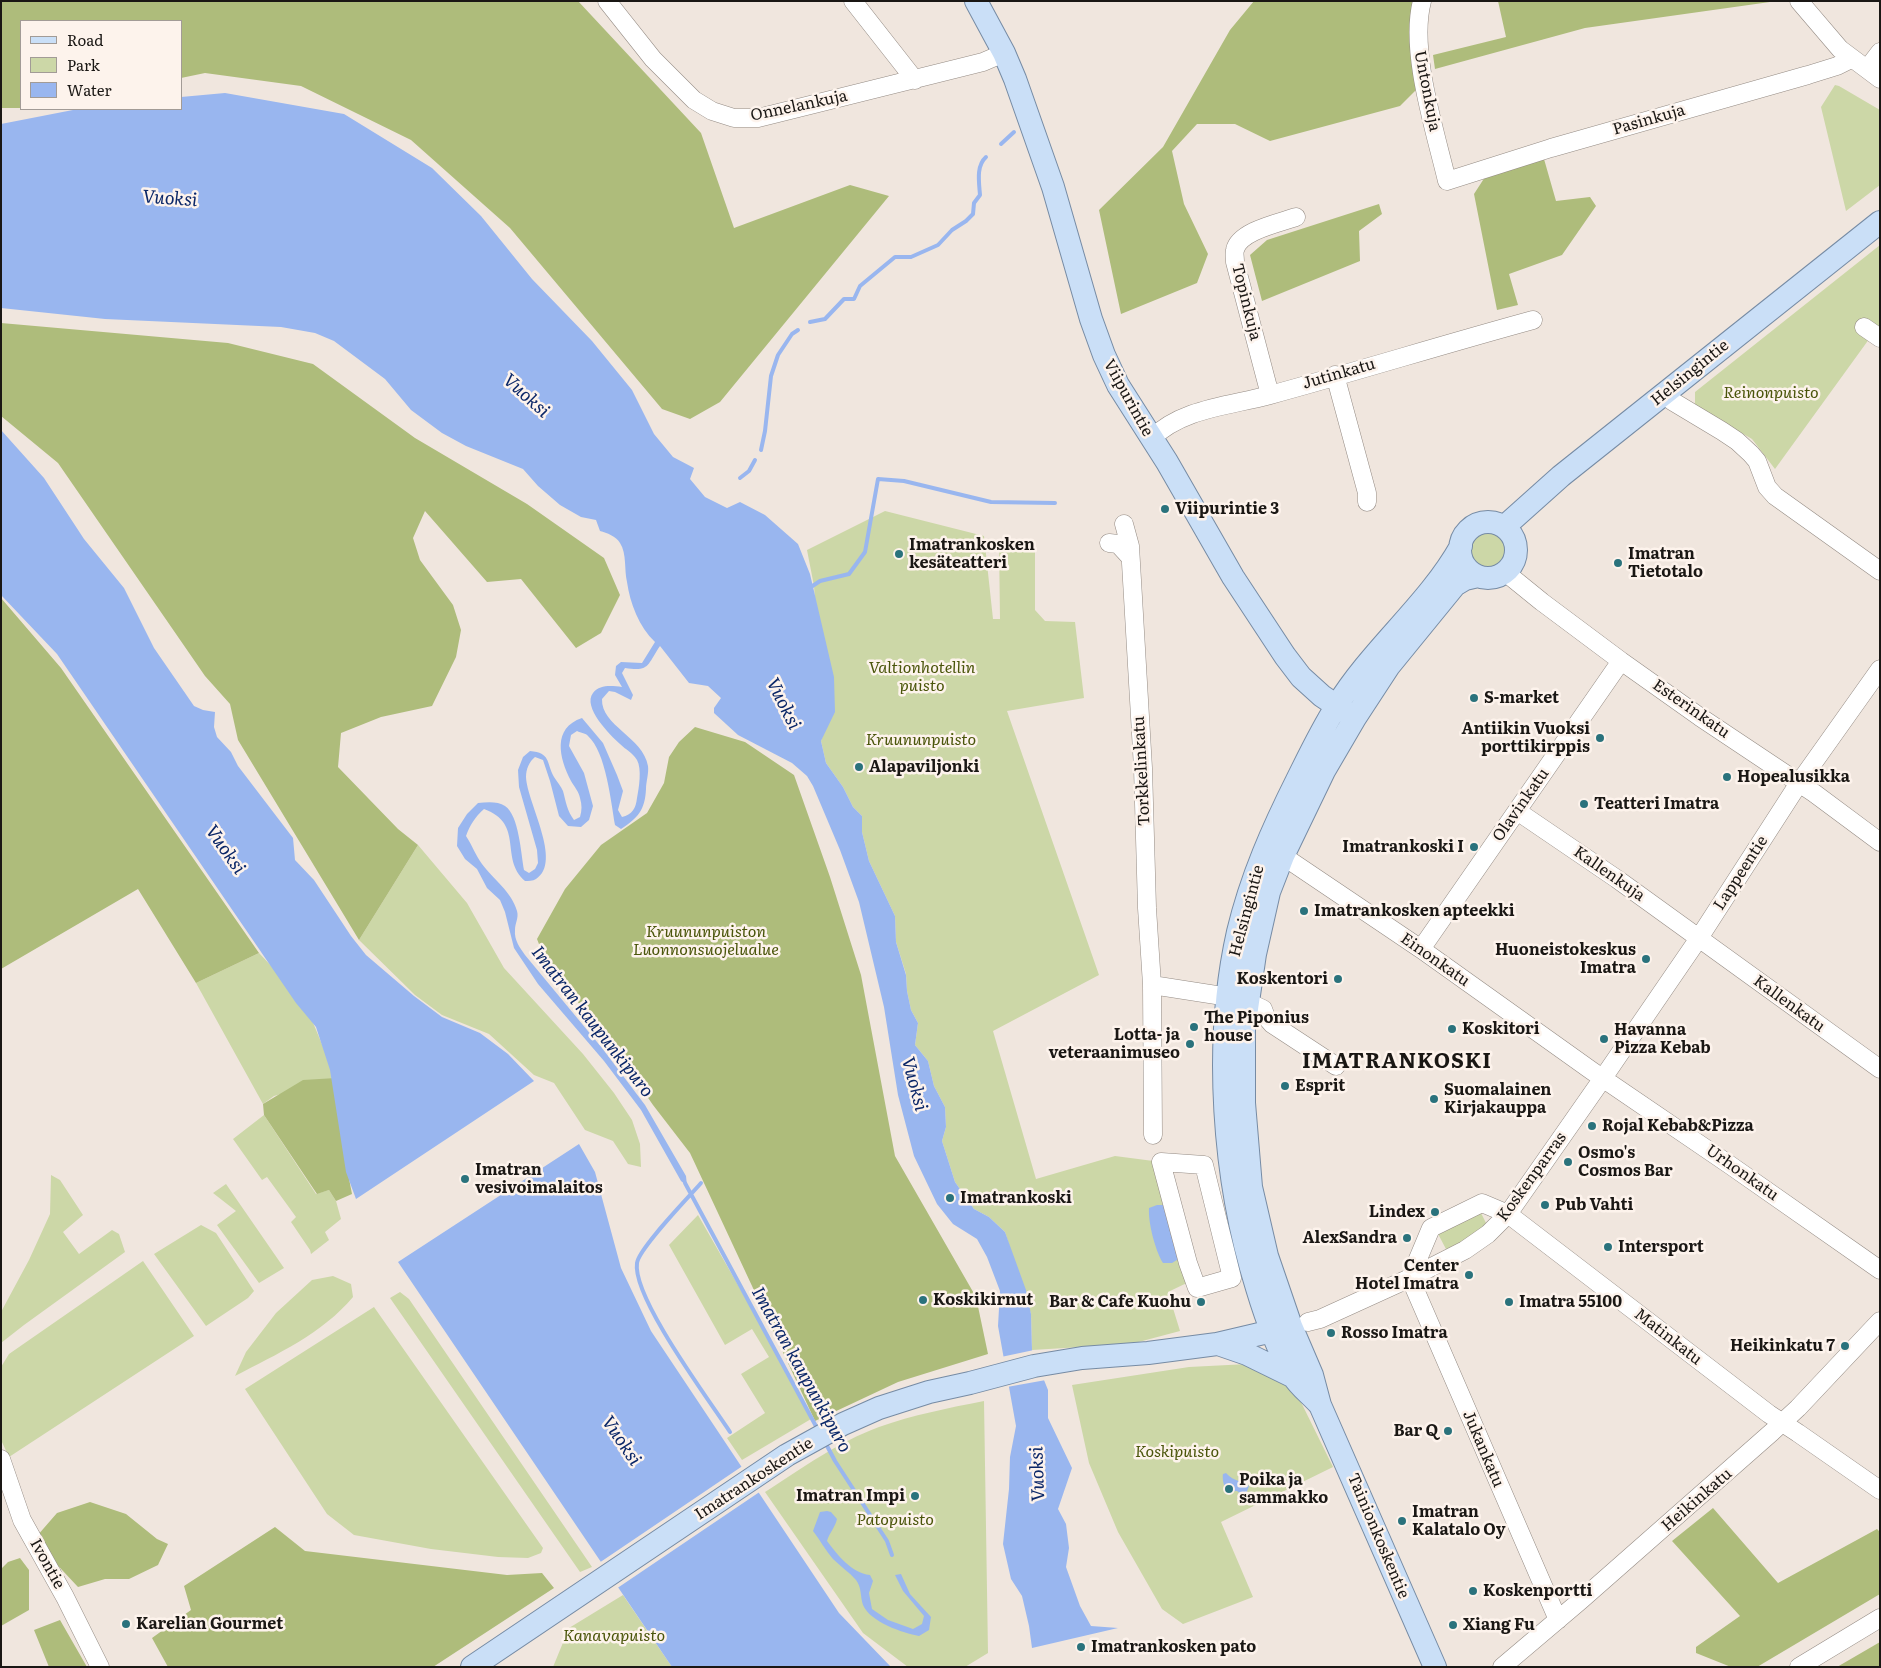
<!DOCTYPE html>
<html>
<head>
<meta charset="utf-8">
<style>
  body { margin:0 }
  #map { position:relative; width:1881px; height:1668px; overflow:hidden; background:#f0e6de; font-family:Literata,serif }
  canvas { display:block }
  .frame { position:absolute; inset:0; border:2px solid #1a1714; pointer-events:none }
  .legend { position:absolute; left:20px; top:20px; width:162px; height:90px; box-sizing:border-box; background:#fdf3ec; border:1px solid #a29b96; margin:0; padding:6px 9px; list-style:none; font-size:15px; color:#1a1714 }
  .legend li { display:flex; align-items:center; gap:10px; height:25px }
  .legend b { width:25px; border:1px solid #a29b96 }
</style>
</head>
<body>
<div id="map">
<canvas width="1881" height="1668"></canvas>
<div class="frame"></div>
<ul class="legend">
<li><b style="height:6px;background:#cadff7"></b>Road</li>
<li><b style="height:14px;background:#ccd7a7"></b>Park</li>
<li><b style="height:14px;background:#99b6ef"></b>Water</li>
</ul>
</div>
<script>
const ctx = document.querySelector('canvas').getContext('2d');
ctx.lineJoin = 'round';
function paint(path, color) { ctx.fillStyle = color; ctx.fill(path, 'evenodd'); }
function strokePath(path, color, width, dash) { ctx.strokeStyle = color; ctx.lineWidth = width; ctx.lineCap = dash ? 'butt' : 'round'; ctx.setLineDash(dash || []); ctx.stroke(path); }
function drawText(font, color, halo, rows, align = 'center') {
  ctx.font = font + ' Literata,serif'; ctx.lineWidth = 5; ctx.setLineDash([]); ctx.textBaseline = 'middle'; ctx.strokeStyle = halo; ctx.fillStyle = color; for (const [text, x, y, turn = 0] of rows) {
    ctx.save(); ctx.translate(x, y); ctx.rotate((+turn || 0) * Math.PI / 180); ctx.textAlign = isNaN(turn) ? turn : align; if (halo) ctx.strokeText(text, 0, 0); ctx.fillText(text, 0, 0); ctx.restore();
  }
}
const green = new Path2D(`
  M 1835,85 L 1839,86 L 1880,110 L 1880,185 L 1846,211 L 1821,107 Z
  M 1880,245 L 1880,324 L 1775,469 L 1752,439 L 1695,406 L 1695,392 Z
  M 885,511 L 984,536 L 993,619 L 1000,619 L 999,541 L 1035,540 L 1035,610 L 1045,621 L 1075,622 L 1084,698 L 1007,711 L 1099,975 L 993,1031 L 1036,1179 L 1115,1156 L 1161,1162 L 1193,1280 L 1168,1292 L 1180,1331 L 1131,1344 L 1032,1350 L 1031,1314 L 1005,1232 L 989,1217 L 974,1209 L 955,1182 L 942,1141 L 946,1127 L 945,1107 L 934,1086 L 928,1061 L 915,1045 L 918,1023 L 911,1010 L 907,991 L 906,974 L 896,942 L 895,916 L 869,861 L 862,832 L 862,816 L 853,807 L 843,787 L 826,763 L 821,741 L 825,729 L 814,586 L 807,550 Z
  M1469 549a19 19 0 1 1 38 0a19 19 0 1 1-38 0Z
  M 418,845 L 467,903 L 504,968 L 583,1054 L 614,1093 L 632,1120 L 640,1144 L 641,1167 L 628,1164 L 613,1141 L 585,1130 L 554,1083 L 534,1075 L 489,1034 L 442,1015 L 415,995 L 359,940 Z
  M 259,953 L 276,971 L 309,1013 L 336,1078 L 274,1096 L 263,1104 L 196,983 Z
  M 264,1115 L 316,1194 L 329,1190 L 336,1201 L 341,1219 L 325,1232 L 329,1240 L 311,1254 L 310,1250 L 291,1222 L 296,1217 L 267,1177 L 262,1180 L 233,1139 Z
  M 51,1175 L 60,1180 L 83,1215 L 63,1232 L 79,1254 L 112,1230 L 119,1234 L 125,1252 L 24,1325 L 1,1343 L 1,1312 L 29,1260 L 50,1214 Z
  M 226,1184 L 284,1268 L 259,1283 L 217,1225 L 236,1211 L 213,1193 Z
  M 1479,1209 L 1488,1227 L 1447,1251 L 1436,1230 Z
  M 698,1215 L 762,1327 L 811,1419 L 742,1460 L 727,1438 L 765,1413 L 741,1374 L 769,1357 L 752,1329 L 725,1345 L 669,1245 Z
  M 201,1225 L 216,1233 L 254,1291 L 248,1298 L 206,1326 L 154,1254 Z
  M 143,1261 L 194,1336 L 9,1457 L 1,1440 L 1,1367 L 9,1354 Z
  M 333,1276 L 351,1284 L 353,1297 C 322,1334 277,1354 235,1376 L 246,1352 L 276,1313 L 312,1280 Z
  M 400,1292 L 409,1299 L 592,1567 L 580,1572 L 390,1298 Z
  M 374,1307 L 543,1548 L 541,1553 L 528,1558 L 498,1557 L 431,1549 L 354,1535 L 327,1514 L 245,1389 Z
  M 1248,1364 L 1295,1390 L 1333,1467 L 1221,1522 L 1253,1597 L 1183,1624 L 1162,1609 L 1118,1532 L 1089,1463 L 1072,1385 L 1189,1367 Z
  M 984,1401 L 988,1653 L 965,1667 L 908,1667 L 863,1633 L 765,1492 C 801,1469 838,1442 879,1427 C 913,1415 948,1408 984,1401 Z
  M 623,1595 L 672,1667 L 553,1667 L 569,1628 Z`);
const forest = new Path2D(`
  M 1,1 L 578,1 L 701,133 L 734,228 L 850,185 L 889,196 L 720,402 L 690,419 L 662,409 L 510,228 L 411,140 L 301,86 L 205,73 L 181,78 L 181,21 L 21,21 L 21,108 L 1,108 Z
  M 1254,1 L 1416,1 C 1408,33 1409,57 1417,89 L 1400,106 L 1270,141 L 1235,124 L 1197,124 L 1172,151 L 1184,204 L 1208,254 L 1197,283 L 1121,314 L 1099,210 L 1163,147 L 1230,30 Z
  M 1498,1 L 1769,1 L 1770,2 L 1585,28 L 1435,69 L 1433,55 L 1506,37 Z
  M 1544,159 L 1556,201 L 1590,197 L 1596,206 L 1562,255 L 1509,274 L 1518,305 L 1497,310 L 1474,194 L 1485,177 Z
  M 1379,204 L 1382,214 L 1359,231 L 1360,261 L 1262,301 L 1250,255 L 1267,240 Z
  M 1,323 L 228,343 L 313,364 L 415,438 L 527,504 L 604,558 L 620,595 L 601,633 L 576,648 L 521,579 L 487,582 L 425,511 L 413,538 L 420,560 L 453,605 L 461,630 L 456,657 L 432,706 L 381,717 L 341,733 L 338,767 L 398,829 L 418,845 L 359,940 L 238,740 L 230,704 L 205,676 L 58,463 L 1,416 Z
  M 1,598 L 61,668 L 259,953 L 196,983 L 138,889 L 1,969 Z
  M 695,727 L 745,742 L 794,775 L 830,877 L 861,975 L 895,1156 L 976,1297 L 988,1354 L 898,1382 L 815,1421 L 690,1153 L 653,1105 L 608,1040 L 546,962 L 537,939 L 565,889 L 601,845 L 647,813 L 664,783 L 669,757 L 679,742 Z
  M 336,1078 L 343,1148 L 352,1194 L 336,1201 L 329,1190 L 317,1194 L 264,1115 L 263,1104 L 303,1080 Z
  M 90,1502 L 126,1514 L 157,1539 L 168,1544 L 158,1565 L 129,1579 L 105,1579 L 78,1587 L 48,1555 L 37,1536 L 57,1513 Z
  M 1713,1508 L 1778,1583 L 1877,1529 L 1880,1532 L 1880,1594 L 1757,1667 L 1731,1667 L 1696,1653 L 1696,1647 L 1740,1616 L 1672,1541 Z
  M 275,1527 L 305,1551 L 507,1575 L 542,1573 L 554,1588 L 433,1667 L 168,1667 L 152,1638 L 191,1610 L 184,1586 Z
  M 20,1558 L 29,1570 L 29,1610 L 1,1626 L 1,1569 L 8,1562 Z
  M 60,1620 L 87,1667 L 49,1667 L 34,1630 Z
  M 1880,1642 L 1880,1667 L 1837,1667 Z`);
const water = new Path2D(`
  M 225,93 L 344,114 L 432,168 L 481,216 L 532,279 L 592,341 L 632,390 L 654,434 L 673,457 L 694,468 L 690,479 L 705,497 L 727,508 L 740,502 L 765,515 L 798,544 L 810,574 L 834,677 L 835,712 L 821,741 L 826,763 L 843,787 L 853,807 L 862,816 L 862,832 L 869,861 L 895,916 L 896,942 L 906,975 L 907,991 L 911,1010 L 918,1023 L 915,1045 L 928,1061 L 934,1086 L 945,1107 L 946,1127 L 942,1141 L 955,1182 L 974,1209 L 989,1217 L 1005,1232 L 1026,1290 L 1031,1314 L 1032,1350 L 1048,1390 L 1048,1418 L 1072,1468 L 1058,1509 L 1066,1524 L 1069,1548 L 1066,1567 L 1080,1606 L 1091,1626 L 1118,1628 L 1032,1648 L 1029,1626 L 1022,1596 L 1011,1579 L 1003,1544 L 1009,1489 L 1010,1457 L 1016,1426 L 998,1326 L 1000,1291 L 987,1257 L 977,1239 L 953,1224 L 937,1204 L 914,1156 L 898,1095 L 884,1007 L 859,902 L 840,850 L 813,786 L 807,776 L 792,763 L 738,735 L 714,713 L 714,708 L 721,698 L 708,686 L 689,683 L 660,646 C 647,665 650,672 625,668 L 622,673 L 633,695 L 631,700 L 615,692 L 609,691 L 602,699 C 601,726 643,737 648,766 C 649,773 646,782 646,789 C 645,810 638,818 621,829 L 615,825 C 611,802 606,752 588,736 C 586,733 581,733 577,731 L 571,735 L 569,746 L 584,773 L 593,806 L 589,820 L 581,827 L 568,826 L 559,816 L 550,781 L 543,760 L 535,757 C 529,762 526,769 526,777 C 527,803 563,862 536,879 C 533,881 528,881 525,881 C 499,858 525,824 484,809 C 475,817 470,825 466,836 C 472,845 476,856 482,864 C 493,879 512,892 517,911 C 519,918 515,923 515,930 C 514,940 520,948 525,955 L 602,1048 L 645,1105 L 686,1176 L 687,1186 L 681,1181 L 641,1110 L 604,1061 L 538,984 L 514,948 L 505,912 L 500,900 L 487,888 L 477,869 L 465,859 L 457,846 L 458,828 L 467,814 L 478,803 C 487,802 498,801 505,806 C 519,815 521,854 524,870 L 529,873 L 535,869 L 538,863 L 537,850 L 519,787 L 518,770 L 523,757 L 530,751 C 551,753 546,762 554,777 C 557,782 561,786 563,791 C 566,802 567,811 574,820 L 580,817 C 582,810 582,805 580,798 C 579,792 574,786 571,781 C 559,758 552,728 582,718 L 603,743 L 617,775 L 623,791 L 618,810 L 622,817 C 632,815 636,808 637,798 C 639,788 642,769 637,760 C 632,752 626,750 620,744 C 610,735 582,707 593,693 C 600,684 612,686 622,687 L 615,675 L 616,666 L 621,662 L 642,663 L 655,642 C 639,627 630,603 627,582 C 624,570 627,554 620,543 C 616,536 607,533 600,531 L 596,520 L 581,517 L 560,505 L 538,486 L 523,469 L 466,446 L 442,433 L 411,410 L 385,379 L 334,341 L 315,333 L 281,327 L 105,319 L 1,308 L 1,124 L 78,109 L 181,109 L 181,97 Z
  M 1,430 L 44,478 L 84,539 L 124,588 L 154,648 L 194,706 L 203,710 L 215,712 L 214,727 L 217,737 L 231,752 L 238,766 L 293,838 L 295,860 L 314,880 L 351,936 L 366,955 L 414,996 L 442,1017 L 480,1033 L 508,1054 L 534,1081 L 356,1199 L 346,1172 L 330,1070 L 316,1027 L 296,1003 L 57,654 L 1,595 Z
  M 579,1144 L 595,1172 L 621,1268 L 651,1331 L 839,1613 L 891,1667 L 672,1667 L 398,1262 Z
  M 1157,1205 L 1164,1205 L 1180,1258 L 1172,1263 L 1163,1263 C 1155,1250 1148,1222 1149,1208 Z
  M 1226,1473 C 1234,1482 1244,1481 1249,1486 L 1246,1494 L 1241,1494 L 1237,1491 C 1235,1491 1232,1492 1229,1491 C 1224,1491 1222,1478 1223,1474 Z
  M 827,1511 L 831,1512 L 837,1519 C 835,1528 829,1533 827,1541 C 838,1555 851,1573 870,1575 L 873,1581 L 869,1593 L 872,1609 L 888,1620 L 913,1629 L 922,1624 L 924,1616 L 903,1591 L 895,1575 L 901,1574 L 910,1594 L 931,1617 L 929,1630 L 919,1636 C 903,1633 870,1622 863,1605 C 860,1596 862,1588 856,1580 C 849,1572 840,1566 833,1559 C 826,1551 820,1540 813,1531 L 820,1512 Z`);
const pier = new Path2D(`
  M 1034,1350 L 1046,1380 L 1007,1387 L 1001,1357 Z
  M 744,1465 L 761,1491 L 616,1589 L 599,1563 Z`);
const stream = new Path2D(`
  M 1001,144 L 1014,132
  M 810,322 L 825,319 L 844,299 L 854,299 L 860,286 L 895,257 L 911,257 L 938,245 L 952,230 L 966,221 L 973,214 L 974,203 L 980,195 C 979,182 976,166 986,157
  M 761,450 L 765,431 L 771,376 L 778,355 L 792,334 L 798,330
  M 740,478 L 749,471 L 755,460
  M 811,587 L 820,581 L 849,574 L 865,552 L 878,479 L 904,481 L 991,502 L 1055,503
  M 685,1183 L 818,1430
  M 701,1183 C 689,1197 639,1248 637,1263 C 632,1297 709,1400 730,1432
  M 825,1442 L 835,1461 L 887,1541 L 892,1555`);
const minor = new Path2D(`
  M 607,1 L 653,59 L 694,100 L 712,111 L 734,118 L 758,118 L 963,67 L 983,62 L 1004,53
  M 853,1 L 915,80
  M 1422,1 C 1409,51 1435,130 1447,181 L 1551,148 L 1808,75 L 1837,66 L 1851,59
  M 1799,1 L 1840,49 L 1880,79
  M 1867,69 L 1880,52
  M 1864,327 L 1880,338
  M 1335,375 L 1367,493 L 1367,502
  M 1663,394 L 1672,401 L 1722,431 L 1737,441 L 1751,454 L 1757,461 L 1767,487 L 1775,496 L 1880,571
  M 1270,395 L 1235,262 C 1235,258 1234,253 1235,250 C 1239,231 1279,223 1296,217
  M 1151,439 C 1182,408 1230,406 1270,395 C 1358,371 1445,344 1533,320
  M 1124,524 L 1130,546 L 1143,768 L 1147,908 L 1152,985 L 1153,1135
  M 1109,543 L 1118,544 L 1130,557
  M 1505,572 L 1542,602 L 1621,661 L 1700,717 L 1814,793 L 1880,842
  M 1517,811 L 1617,879 L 1880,1069
  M 1271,851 L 1283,856 L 1421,949 L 1592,1071 L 1730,1165 L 1880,1270
  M 1421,949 L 1621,661
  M 1152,985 L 1229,997 L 1248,1002 L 1263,1009 L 1266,1017 L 1272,1024 L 1336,1066
  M 1161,1162 L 1204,1165 L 1232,1278 L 1197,1288 L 1188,1263 Z
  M 1308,1322 L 1320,1319 L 1410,1278 L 1465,1250 L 1488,1234 L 1508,1214 L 1603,1078 L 1699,938 L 1799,783 L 1880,669
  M 1,1459 L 22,1520 L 65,1597 L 100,1667
  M 1558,1620 L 1410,1278 L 1431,1228 L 1482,1203 L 1508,1214 L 1769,1414 L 1798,1433 L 1880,1490
  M 1502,1667 L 1580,1601 L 1772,1432 L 1798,1408 L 1880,1321
  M 1799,1667 L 1880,1618`);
const major = new Path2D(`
  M 976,1 L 1004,53 L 1015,79 L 1053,187 L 1091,319 L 1104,355 L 1118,385 L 1167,462 L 1233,577 L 1285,656 L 1301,677 L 1322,696 L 1349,714
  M1460 550a28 28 0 1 1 56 0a28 28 0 1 1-56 0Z
  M 1504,527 L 1561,476 L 1880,222
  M 1218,1344 L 1247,1354 L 1294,1377
  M 1319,1404 C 1311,1395 1299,1386 1293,1376 C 1277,1349 1266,1318 1257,1288 C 1223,1180 1213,1043 1238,932 C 1251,877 1273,828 1298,778 C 1310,754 1322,729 1336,707 C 1372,648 1428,605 1461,546
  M 472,1667 L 787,1455 L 843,1424 L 879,1408 L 929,1392 L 970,1383 L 1034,1366 L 1082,1358 L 1148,1353 L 1217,1344 L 1285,1328
  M 1435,1667 L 1320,1405 L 1312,1375 L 1291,1326 L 1267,1256 L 1251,1187 L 1244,1103 L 1244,1029 L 1255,954 L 1269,892 L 1283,856 L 1324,771 L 1355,718 L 1389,666 L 1455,585 L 1465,579 L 1478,576`);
const markers = [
  [1165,509,5,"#2a727c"],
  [899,554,5,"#2a727c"],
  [1618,563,5,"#2a727c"],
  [1474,698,5,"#2a727c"],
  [1600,738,5,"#2a727c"],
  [859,767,5,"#2a727c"],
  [1727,777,5,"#2a727c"],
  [1584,804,5,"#2a727c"],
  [1474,847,5,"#2a727c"],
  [1304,911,5,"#2a727c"],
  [1646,959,5,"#2a727c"],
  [1338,979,5,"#2a727c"],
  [1194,1027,5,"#2a727c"],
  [1452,1029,5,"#2a727c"],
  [1604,1039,5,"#2a727c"],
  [1190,1044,5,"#2a727c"],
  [1285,1086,5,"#2a727c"],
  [1434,1099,5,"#2a727c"],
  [1592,1126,5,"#2a727c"],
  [1568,1162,5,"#2a727c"],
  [465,1179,5,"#2a727c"],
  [950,1198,5,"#2a727c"],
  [1545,1205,5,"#2a727c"],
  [1435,1212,5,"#2a727c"],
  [1407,1238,5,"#2a727c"],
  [1608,1247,5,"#2a727c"],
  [1469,1275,5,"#2a727c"],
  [923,1300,5,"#2a727c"],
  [1201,1302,5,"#2a727c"],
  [1509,1302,5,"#2a727c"],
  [1331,1333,5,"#2a727c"],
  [1845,1346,5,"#2a727c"],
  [1448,1431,5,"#2a727c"],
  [1229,1489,5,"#2a727c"],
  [915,1496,5,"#2a727c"],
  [1402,1521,5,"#2a727c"],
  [1473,1591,5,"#2a727c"],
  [126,1624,5,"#2a727c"],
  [1453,1625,5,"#2a727c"],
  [1081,1647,5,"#2a727c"]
];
const streetNames = [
  ["Untonkuja",1427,91,79],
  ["Onnelankuja",799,106,-12],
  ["Pasinkuja",1649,120,-16],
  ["Topinkuja",1246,302,76],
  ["Helsingintie",1690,373,-39],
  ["Jutinkatu",1339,374,-16],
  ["Viipurintie",1128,398,61],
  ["Esterinkatu",1691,709,35],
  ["Torkkelinkatu",1142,771,-93],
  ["Olavinkatu",1521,805,-55],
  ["Lappeentie",1741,873,-57],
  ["Kallenkuja",1609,874,35],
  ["Helsingintie",1247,911,-75],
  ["Einonkatu",1435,960,35],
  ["Kallenkatu",1789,1004,36],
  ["Urhonkatu",1742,1173,35],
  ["Koskenparras",1532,1177,-54],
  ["Matinkatu",1668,1337,38],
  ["Jukankatu",1483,1449,67],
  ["Imatrankoskentie",754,1479,-33],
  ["Heikinkatu",1697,1500,-41],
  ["Tainionkoskentie",1378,1536,67],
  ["Ivontie",47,1564,61]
];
const parkNames = [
  ["Reinonpuisto",1771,393],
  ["Valtionhotellin",922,668],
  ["puisto",922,686],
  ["Kruununpuisto",921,740],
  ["Kruununpuiston",706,932],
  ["Luonnonsuojelualue",706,950],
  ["Koskipuisto",1177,1452],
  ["Patopuisto",895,1520],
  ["Kanavapuisto",614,1636]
];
const poiNames = [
  ["Viipurintie 3",1175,509],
  ["Imatrankosken",909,545],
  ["kesäteatteri",909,563],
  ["Imatran",1628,554],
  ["Tietotalo",1628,572],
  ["S-market",1484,698],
  ["Antiikin Vuoksi",1590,729,"right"],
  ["porttikirppis",1590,747,"right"],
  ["Alapaviljonki",869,767],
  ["Hopealusikka",1737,777],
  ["Teatteri Imatra",1594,804],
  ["Imatrankoski I",1464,847,"right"],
  ["Imatrankosken apteekki",1314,911],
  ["Huoneistokeskus",1636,950,"right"],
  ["Imatra",1636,968,"right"],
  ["Koskentori",1328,979,"right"],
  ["The Piponius",1204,1018],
  ["house",1204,1036],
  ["Koskitori",1462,1029],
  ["Havanna",1614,1030],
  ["Pizza Kebab",1614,1048],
  ["Lotta- ja",1180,1035,"right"],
  ["veteraanimuseo",1180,1053,"right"],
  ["Esprit",1295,1086],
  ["Suomalainen",1444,1090],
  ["Kirjakauppa",1444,1108],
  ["Rojal Kebab&Pizza",1602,1126],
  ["Osmo's",1578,1153],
  ["Cosmos Bar",1578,1171],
  ["Imatran",475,1170],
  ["vesivoimalaitos",475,1188],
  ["Imatrankoski",960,1198],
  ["Pub Vahti",1555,1205],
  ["Lindex",1425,1212,"right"],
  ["AlexSandra",1397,1238,"right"],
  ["Intersport",1618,1247],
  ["Center",1459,1266,"right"],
  ["Hotel Imatra",1459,1284,"right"],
  ["Koskikirnut",933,1300],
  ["Bar & Cafe Kuohu",1191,1302,"right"],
  ["Imatra 55100",1519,1302],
  ["Rosso Imatra",1341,1333],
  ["Heikinkatu 7",1835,1346,"right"],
  ["Bar Q",1438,1431,"right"],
  ["Poika ja",1239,1480],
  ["sammakko",1239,1498],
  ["Imatran Impi",905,1496,"right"],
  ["Imatran",1412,1512],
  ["Kalatalo Oy",1412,1530],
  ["Koskenportti",1483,1591],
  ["Karelian Gourmet",136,1624],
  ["Xiang Fu",1463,1625],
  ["Imatrankosken pato",1091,1647]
];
const waterNames = [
  ["Vuoksi",170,199,4],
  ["Vuoksi",526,396,42],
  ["Vuoksi",783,704,64],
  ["Vuoksi",225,850,55],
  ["Imatran kaupunkipuro",592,1022,52],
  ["Vuoksi",914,1084,75],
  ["Imatran kaupunkipuro",801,1370,61],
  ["Vuoksi",621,1441,56],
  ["Vuoksi",1038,1474,-92]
];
const districtNames = [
  ["IMATRANKOSKI",1397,1062]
];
paint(green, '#ccd7a7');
paint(forest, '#aebc7b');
paint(water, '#99b6ef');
paint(pier, '#f0e6de');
strokePath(stream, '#99b6ef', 4);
strokePath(minor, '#948b84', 19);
strokePath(major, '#768ba4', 24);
strokePath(minor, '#fff', 18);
strokePath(major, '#cadff7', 22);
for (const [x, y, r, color] of markers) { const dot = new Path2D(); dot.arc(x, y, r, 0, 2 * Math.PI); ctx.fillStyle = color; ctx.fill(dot); strokePath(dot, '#fdf3ec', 2); }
drawText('16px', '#1a1714', '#fdf3ec', streetNames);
drawText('italic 16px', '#4a550a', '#fdf3ec', parkNames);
drawText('bold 16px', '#1a1714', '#fdf3ec', poiNames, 'left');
drawText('italic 18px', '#0b2768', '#fdf3ec', waterNames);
ctx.letterSpacing = '1px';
drawText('bold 21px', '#1a1714', '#fdf3ec', districtNames);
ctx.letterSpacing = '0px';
</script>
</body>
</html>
